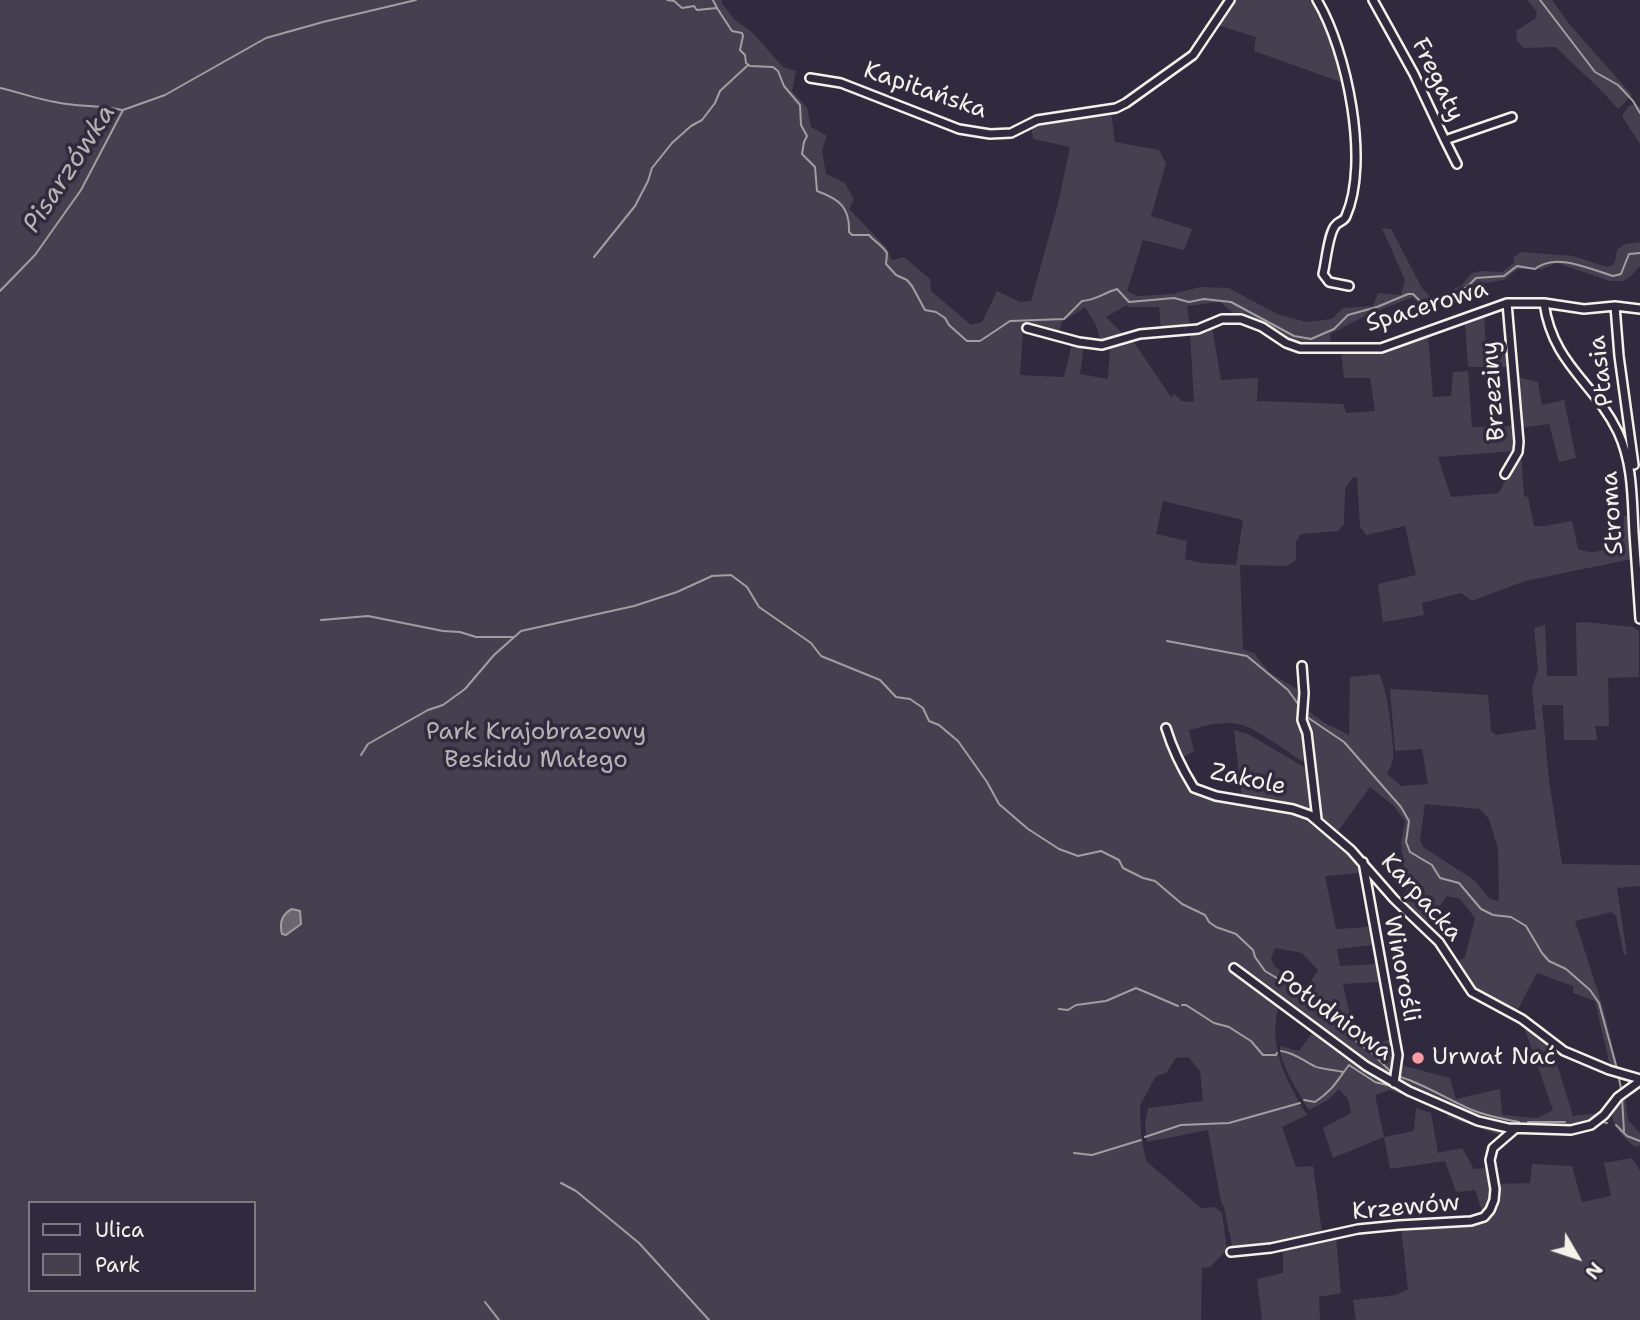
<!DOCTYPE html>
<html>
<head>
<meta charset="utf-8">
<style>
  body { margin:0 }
  #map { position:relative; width:1640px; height:1320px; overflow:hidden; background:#2f2a3d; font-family:"Shantell Sans",sans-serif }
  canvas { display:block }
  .legend { position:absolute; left:28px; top:1201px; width:228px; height:91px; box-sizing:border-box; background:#2f2a3d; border:2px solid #7e7a81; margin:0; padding:9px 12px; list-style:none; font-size:21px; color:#f4f1e8 }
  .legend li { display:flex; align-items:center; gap:14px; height:35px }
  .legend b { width:35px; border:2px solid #7e7a81 }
  .north { position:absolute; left:1542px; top:1222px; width:70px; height:70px; -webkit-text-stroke:5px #2f2a3d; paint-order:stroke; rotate:129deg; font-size:19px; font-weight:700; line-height:28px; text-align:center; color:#f4f1e8 }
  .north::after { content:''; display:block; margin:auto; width:24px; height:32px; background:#f4f1e8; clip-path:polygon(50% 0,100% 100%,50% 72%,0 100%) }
</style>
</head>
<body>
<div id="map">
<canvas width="1640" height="1320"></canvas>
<ul class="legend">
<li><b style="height:9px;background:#2f2a3d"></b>Ulica</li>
<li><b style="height:19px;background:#454050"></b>Park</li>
</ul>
<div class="north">N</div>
</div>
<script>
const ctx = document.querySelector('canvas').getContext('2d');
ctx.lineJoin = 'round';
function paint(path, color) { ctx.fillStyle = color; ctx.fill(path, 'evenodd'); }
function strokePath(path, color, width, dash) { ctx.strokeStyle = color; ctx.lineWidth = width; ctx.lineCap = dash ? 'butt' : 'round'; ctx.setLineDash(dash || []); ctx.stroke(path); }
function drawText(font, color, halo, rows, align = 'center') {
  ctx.font = font + ' "Shantell Sans",sans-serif'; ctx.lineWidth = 7; ctx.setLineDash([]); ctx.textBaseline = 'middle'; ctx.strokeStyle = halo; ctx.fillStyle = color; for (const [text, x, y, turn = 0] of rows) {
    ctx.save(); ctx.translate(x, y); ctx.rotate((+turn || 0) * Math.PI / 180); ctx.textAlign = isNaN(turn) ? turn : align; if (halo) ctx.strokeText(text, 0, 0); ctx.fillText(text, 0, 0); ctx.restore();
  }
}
const green = new Path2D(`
  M 0,0 L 723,0 L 721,2 L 734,19 L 752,32 L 783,67 L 796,71 L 792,91 L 807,108 L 811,127 L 827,136 L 822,150 L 826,174 L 845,183 L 854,199 L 849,209 L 886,247 L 892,260 L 904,257 L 930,279 L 931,291 L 971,325 L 982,322 L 997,291 L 1020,302 L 1031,301 L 1058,204 L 1070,147 L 1033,139 L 1031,126 L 1111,111 L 1115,142 L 1159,150 L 1166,164 L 1151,216 L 1192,229 L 1184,250 L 1143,240 L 1127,291 L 1137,296 L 1173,294 L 1200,287 L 1229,288 L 1279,315 L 1307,322 L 1332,319 L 1343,308 L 1373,306 L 1378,293 L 1401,295 L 1405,280 L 1382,228 L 1391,229 L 1422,288 L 1432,298 L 1461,286 L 1472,273 L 1482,271 L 1502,272 L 1514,263 L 1514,257 L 1521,252 L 1573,256 L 1607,267 C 1617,266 1615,258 1617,250 L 1625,244 L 1640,242 L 1640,266 L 1630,277 L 1623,281 L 1610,281 L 1557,263 L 1542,269 L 1518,269 L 1504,280 L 1479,284 L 1452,303 L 1429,311 L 1422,308 L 1413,297 L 1369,314 L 1330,334 L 1331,341 C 1296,352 1273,332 1243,317 L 1235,315 L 1220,302 L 1187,306 L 1190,327 L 1161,329 L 1159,307 L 1129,307 L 1127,305 L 1106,317 L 1124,335 L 1101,342 L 1096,325 L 1085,307 L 1062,322 L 1059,334 L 1026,326 L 1023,331 L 1020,375 L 1064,377 L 1072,343 L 1084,346 L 1080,374 L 1108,379 L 1110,346 L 1133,341 L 1171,397 L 1174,394 L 1182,401 L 1194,402 L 1190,334 L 1212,327 L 1221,380 L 1258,378 L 1257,401 L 1343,404 L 1346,413 L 1375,411 L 1370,378 L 1344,378 L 1341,352 L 1370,351 L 1428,335 L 1433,397 L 1451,396 L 1453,372 L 1468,371 L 1472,427 L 1514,426 L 1516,441 L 1514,451 L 1438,457 L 1451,497 L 1499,493 L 1521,451 L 1524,496 L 1528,497 L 1534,526 L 1545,526 L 1572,521 L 1578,549 C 1598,557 1609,548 1623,534 L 1624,516 L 1630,516 L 1632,559 L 1525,581 L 1472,601 L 1461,593 L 1422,603 L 1424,615 L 1383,622 L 1378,584 L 1416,575 L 1405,526 L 1366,535 L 1360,526 L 1357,477 L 1352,478 L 1345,489 L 1344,524 L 1338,531 L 1301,534 L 1296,542 L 1296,560 L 1287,566 L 1240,565 L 1243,649 L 1254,653 L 1269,672 L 1300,691 L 1307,762 L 1300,760 C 1283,749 1257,728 1238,724 C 1222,721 1205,726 1189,730 L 1194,751 L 1179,760 C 1182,768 1183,779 1189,786 C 1207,810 1281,805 1311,819 C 1321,824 1331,836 1339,844 C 1349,853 1358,859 1361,873 L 1325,876 L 1336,929 L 1368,927 L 1372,945 L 1337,949 L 1340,966 L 1376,964 L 1381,982 L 1343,984 L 1353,1030 L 1373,1044 L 1392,1039 L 1395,1056 L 1392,1078 L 1279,1004 C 1267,1046 1286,1080 1307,1115 L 1282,1127 L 1296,1167 L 1313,1166 L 1322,1233 L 1276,1244 L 1238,1248 L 1232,1246 L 1224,1207 L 1221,1202 L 1208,1130 L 1147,1142 L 1145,1124 L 1148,1108 L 1203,1101 L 1200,1071 L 1188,1057 L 1176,1058 L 1166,1073 L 1156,1076 L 1140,1105 L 1141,1135 L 1146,1161 L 1201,1208 L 1215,1207 L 1222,1213 L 1227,1250 L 1210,1267 L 1202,1268 L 1201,1320 L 0,1320 ZM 1163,501 L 1243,520 L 1236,565 L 1201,563 L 1185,559 L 1187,541 L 1156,534 ZM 1275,948 L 1302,953 L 1318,970 L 1306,989 L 1274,966 L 1271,958 ZM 30,1203 L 254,1203 L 254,1290 L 30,1290 Z
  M 1234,0 L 1315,0 L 1338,56 L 1344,83 L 1254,51 L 1256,37 L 1217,25 Z
  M 1527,0 L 1552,0 L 1570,25 L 1632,95 L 1618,109 C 1599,86 1577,69 1556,47 L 1524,48 L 1517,41 L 1516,31 L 1536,18 L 1537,12 Z
  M 1635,104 L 1640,107 L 1640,144 L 1623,118 L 1623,114 L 1629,106 Z
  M 1484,313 L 1486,352 L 1507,351 L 1509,367 L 1468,367 L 1465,322 Z
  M 1516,377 L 1538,382 L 1542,405 L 1564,400 L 1576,458 L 1559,462 L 1549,424 L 1520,428 Z
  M 1584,622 L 1633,627 L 1639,631 L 1639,677 L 1608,678 L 1609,726 L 1595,726 L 1597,740 L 1564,740 L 1563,705 L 1542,705 L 1549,780 L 1562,864 L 1640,865 L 1640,886 L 1617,888 L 1627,955 L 1624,955 L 1616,916 L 1611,912 L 1575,921 L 1603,1007 L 1618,1068 L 1610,1066 L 1595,1001 L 1573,993 L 1573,986 L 1537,973 L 1518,1009 L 1514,1011 C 1484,995 1475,991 1456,963 L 1465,957 L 1475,918 L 1460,899 L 1447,896 L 1425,926 L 1409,910 L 1401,842 L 1405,821 L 1394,806 L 1370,787 L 1336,834 L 1319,817 L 1317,806 L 1311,736 L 1305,720 L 1306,709 L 1323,722 L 1349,735 L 1350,677 L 1379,674 C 1386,682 1395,746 1393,758 C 1393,763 1389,770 1387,774 L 1401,786 L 1428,784 L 1422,749 L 1395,751 L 1390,689 L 1488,695 L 1491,731 L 1496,735 L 1536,729 L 1532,688 L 1538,669 L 1534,628 L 1545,625 L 1547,676 L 1577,676 L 1576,623 ZM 1425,804 L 1480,809 L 1489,819 L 1498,849 L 1499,901 L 1490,899 L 1474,880 L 1423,847 L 1420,840 Z
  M 1234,730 L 1248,734 L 1309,770 L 1312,810 L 1309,812 L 1242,800 Z
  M 1523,1024 L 1551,1045 L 1573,1116 L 1598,1113 L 1590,1123 C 1556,1130 1511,1130 1477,1118 C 1449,1108 1423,1094 1396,1082 L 1401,1065 L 1450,1078 L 1456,1099 L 1500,1089 L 1502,1115 L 1537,1118 L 1553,1110 Z
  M 1314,1030 L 1431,1103 L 1430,1105 L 1390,1090 L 1375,1095 L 1384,1137 L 1414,1131 L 1416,1108 L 1431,1113 L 1438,1153 L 1462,1148 L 1474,1169 L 1485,1168 C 1491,1186 1495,1198 1483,1214 L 1475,1190 L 1456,1192 L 1445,1161 L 1390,1169 L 1384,1137 L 1333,1158 L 1323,1128 L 1351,1113 L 1348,1099 L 1339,1089 L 1328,1100 L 1309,1110 C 1300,1095 1279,1063 1280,1046 L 1299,1051 Z
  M 1625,1096 L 1628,1120 L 1640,1133 L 1640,1146 L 1635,1147 C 1618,1133 1599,1112 1625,1096 Z
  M 1448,1111 L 1507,1130 L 1500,1135 L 1447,1117 Z
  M 1632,1158 L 1640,1171 L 1640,1320 L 1356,1320 L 1353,1300 L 1396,1295 L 1408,1289 L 1401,1228 L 1479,1223 C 1495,1212 1496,1202 1497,1184 L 1530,1183 L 1532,1164 L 1572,1166 L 1582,1202 L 1611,1196 L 1604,1163 Z
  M 1336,1237 L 1341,1293 L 1319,1297 L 1320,1320 L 1262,1320 L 1257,1279 L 1283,1273 L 1283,1248 Z`);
const water = new Path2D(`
  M 292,909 L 300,911 L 301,924 L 286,935 L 282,934 C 279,922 282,914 292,909 Z`);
const stream = new Path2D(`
  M 667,0 L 674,1 L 682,8 L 694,6 L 697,10 L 717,8 L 732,31 L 742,33 L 743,36 L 740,50 L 745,55 L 746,63 L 750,66 L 773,67 L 778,71 L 784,86 L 800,105 L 801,125 L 807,136 L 804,142 L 802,154 L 815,167 L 817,191 C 839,199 850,207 849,232 L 852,235 L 869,235 C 875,242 882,245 887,253 L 886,264 L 896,275 L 907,280 L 912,286 L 925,310 L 936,312 L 945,318 L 949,325 L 967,341 L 980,341 L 1010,321 L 1064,319 L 1082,301 C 1096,300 1104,293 1117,289 L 1129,302 L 1174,298 L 1189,302 L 1204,299 L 1231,302 L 1294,336 L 1311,339 L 1334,329 L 1348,315 L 1377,307 L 1408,294 L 1413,294 L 1422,303 C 1443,304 1462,293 1476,278 L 1504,276 L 1517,266 L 1535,269 C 1556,252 1589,269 1613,276 L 1621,274 L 1629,254 L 1640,253
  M 713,0 L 717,8
  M 1540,0 L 1595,72 L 1618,85 L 1633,101 L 1640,113
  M 0,88 C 19,92 36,99 55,102 C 77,107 100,105 122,110
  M 594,257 L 635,206 L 648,181 L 652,168 L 672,143 L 691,126 L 702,120 L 715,103 L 720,91 L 748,65
  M 0,291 L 35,255 L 81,190 L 123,110 L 165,95 L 266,38 L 323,22 L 416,0
  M 321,620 L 368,616 L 443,631 L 460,632 L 476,637 L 513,637
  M 1167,641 L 1247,656 L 1288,690 L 1301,708
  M 1307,717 L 1344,742 L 1401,807 L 1409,821 L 1406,842 L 1410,852 L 1432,865 L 1440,878 L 1459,883 L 1481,909 L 1493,915 L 1511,917 L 1526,926 L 1542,953 L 1549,961 L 1566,969 L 1590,990 L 1599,1003 L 1617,1069
  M 361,755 L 368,744 L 428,710 L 443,705 L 465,689 L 494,655 L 521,631 L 634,606 L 677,592 L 712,576 L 731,575 L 747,587 L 759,607 L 811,643 L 821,656 L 880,680 L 896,697 L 910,699 L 923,708 L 929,721 L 939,725 L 958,741 L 987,782 L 999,804 L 1028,829 L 1059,849 L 1078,856 L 1101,851 L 1119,860 L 1123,868 L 1143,878 L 1155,881 L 1182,904 L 1205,915 L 1209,922 L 1216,927 L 1236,934 L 1253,950 L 1255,957 L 1265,971 L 1300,992 L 1324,1016 L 1373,1054 L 1392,1073
  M 1182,1005 L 1186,1005 L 1214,1023 L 1229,1027 L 1251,1041 L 1263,1055 L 1276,1055 L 1277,1053
  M 1059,1009 L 1068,1010 L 1076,1005 L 1106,1001 L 1136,988 L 1178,1006
  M 1281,1051 C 1295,1053 1302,1060 1314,1066 C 1319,1069 1335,1070 1343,1072
  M 1618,1074 L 1622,1093
  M 1397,1076 C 1423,1083 1446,1099 1472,1110 C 1487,1116 1503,1119 1519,1122
  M 1622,1098 L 1624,1131
  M 1304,1100 L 1315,1102 C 1333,1090 1336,1082 1349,1065 L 1375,1082 L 1391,1086
  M 1528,1122 L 1565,1122
  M 1603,1122 L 1607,1123
  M 1616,1125 L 1627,1136 L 1640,1141
  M 1145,1137 L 1181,1125 L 1229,1123 L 1300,1103
  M 1074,1153 L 1092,1155 L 1141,1140
  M 561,1183 L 576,1191 L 639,1243 L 709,1320
  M 485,1302 L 499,1320`);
const street = new Path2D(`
  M 1317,0 C 1347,50 1370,162 1346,216 C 1344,222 1338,221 1335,226 C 1328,235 1326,263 1323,274 L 1329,282 L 1349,286
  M 1373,0 L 1414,74 L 1445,140 L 1512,117
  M 810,78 L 841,83 L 959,129 L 990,134 L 1011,133 L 1037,120 L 1116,108 L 1126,103 L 1193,55 L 1230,0
  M 1445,140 L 1457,164
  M 1544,303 C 1553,365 1594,382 1618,432 C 1633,464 1632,498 1634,533 C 1636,561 1638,590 1640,619
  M 1615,306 L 1619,356 L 1634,465
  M 1027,328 L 1079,342 L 1102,345 L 1140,334 L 1198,329 L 1222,319 L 1241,319 L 1262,327 L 1286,343 L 1300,348 L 1381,348 L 1507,303 L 1544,303 L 1584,309 L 1615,306 L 1640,309
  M 1505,474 L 1518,452 L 1519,442 L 1507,303
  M 1302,666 L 1304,693 L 1302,720 L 1307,733 L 1317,819
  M 1166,728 C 1173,751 1181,767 1194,788 L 1216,796 L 1293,809 L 1310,815 L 1351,850 L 1394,899 L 1439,942 L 1472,992 L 1522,1019 L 1564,1051 L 1609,1070 L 1640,1079
  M 1363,862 L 1398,1055 L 1394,1083
  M 1234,968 L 1366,1066 L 1409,1091 L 1478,1121 L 1508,1128 L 1571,1130 L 1591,1125 L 1604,1115 L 1618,1097 L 1640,1081
  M 1231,1252 L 1271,1248 L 1358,1229 L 1399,1225 L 1471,1221 L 1484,1217 L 1490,1210 L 1494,1200 L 1495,1189 L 1490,1160 L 1493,1148 L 1515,1129`);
const markers = [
  [1418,1058,7,"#ff9aa2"]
];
const streetNames = [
  ["Fregaty",1437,80,64],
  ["Kapitańska",925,91,19],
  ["Spacerowa",1427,307,-17],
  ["Ptasia",1602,371,-97],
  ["Brzeziny",1494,391,-94],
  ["Stroma",1613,513,-94],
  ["Zakole",1248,780,12],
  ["Karpacka",1421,898,48],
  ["Winorośli",1401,969,79],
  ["Południowa",1334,1016,36],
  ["Krzewów",1406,1208,-5]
];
const parkNames = [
  ["Park Krajobrazowy",536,733],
  ["Beskidu Małego",536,761]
];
const poiNames = [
  ["Urwał Nać",1432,1058]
];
const waterNames = [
  ["Pisarzówka",70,169,-57]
];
paint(green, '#454050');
paint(water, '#6a6670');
strokePath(water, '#a19ea0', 2);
strokePath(stream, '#a19ea0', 2);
strokePath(street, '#f4f1e8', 12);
strokePath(street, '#2f2a3d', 7);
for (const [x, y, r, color] of markers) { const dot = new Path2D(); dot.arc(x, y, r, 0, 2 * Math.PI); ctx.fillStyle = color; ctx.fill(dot); strokePath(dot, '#2f2a3d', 2.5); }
drawText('24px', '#f4f1e8', '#2f2a3d', streetNames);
drawText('24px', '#b7b3b3', '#2f2a3d', parkNames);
drawText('24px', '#f4f1e8', '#2f2a3d', poiNames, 'left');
drawText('italic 26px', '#b6b2b2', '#2f2a3d', waterNames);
</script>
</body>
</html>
